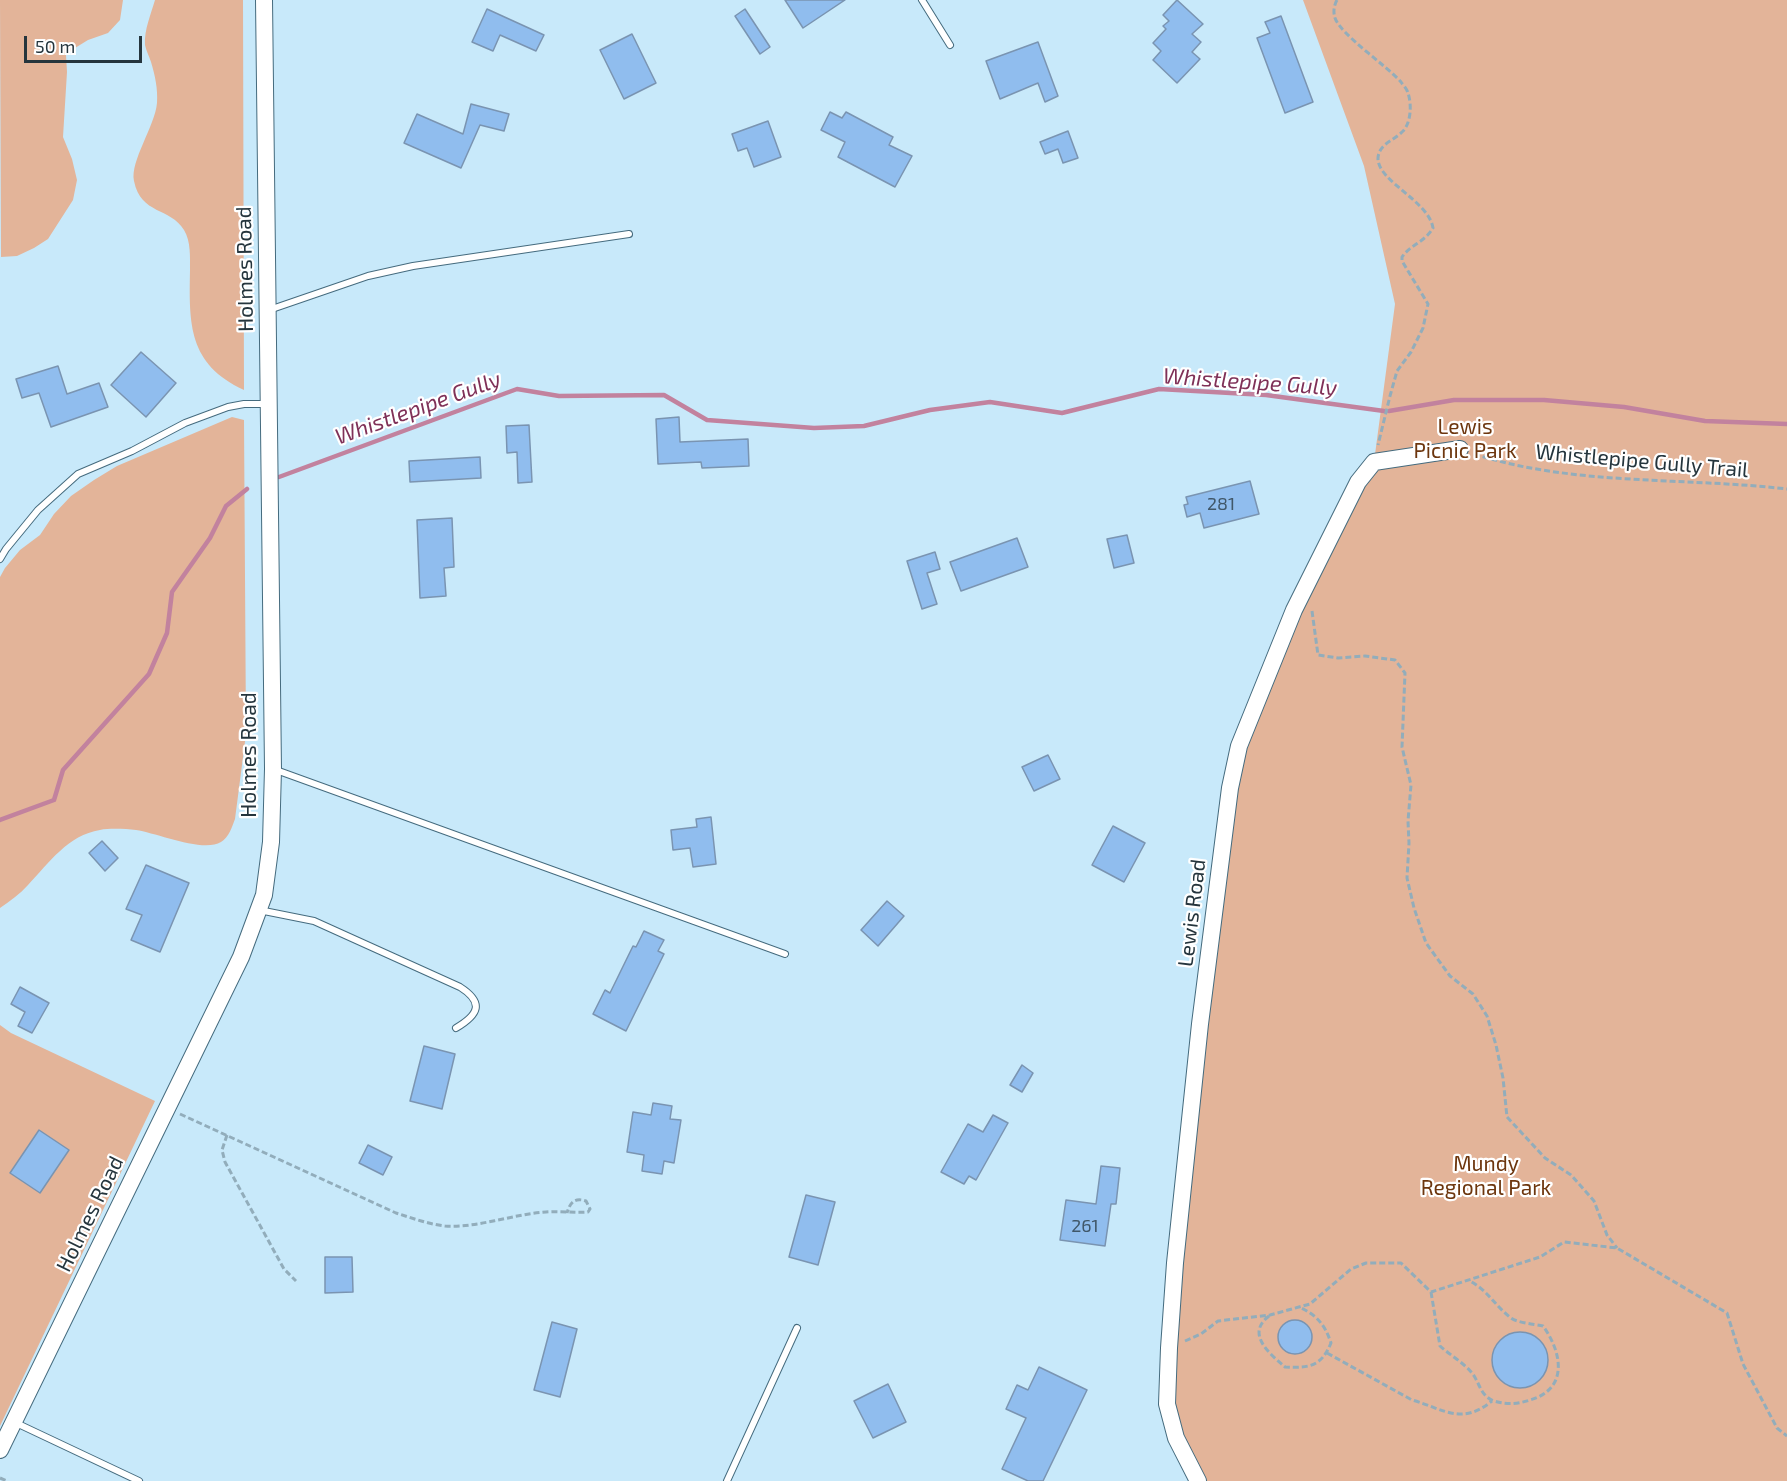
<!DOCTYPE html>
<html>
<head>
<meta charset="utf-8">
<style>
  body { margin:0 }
  #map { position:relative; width:1787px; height:1481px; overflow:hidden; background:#c8e9fa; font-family:"Exo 2",sans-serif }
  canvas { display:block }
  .scale { position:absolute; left:24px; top:36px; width:118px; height:27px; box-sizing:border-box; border:3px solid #25353d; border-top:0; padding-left:8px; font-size:18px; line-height:21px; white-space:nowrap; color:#25353d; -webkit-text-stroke:4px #fff; paint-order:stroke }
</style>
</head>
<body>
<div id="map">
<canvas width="1787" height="1481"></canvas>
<div class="scale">50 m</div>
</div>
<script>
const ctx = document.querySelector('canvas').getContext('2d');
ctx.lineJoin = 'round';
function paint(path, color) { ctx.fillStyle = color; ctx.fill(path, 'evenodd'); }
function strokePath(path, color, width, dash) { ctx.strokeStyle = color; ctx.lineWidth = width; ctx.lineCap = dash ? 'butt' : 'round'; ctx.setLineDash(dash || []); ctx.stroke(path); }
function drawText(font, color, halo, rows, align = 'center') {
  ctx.font = font + ' "Exo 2",sans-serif'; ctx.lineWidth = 4.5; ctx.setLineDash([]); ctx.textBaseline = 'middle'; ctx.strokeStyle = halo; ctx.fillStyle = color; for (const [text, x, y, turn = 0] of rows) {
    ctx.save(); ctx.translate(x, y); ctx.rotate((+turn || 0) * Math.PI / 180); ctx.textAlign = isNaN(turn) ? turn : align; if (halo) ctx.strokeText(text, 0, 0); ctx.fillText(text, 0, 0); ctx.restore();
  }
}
const green = new Path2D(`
  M 0,0 L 123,0 L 120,20 L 108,33 L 88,40 L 75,48 L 66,55 L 67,72 L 63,137 L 72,159 L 77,180 L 73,200 L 48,239 L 34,248 L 17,256 L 1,257 Z
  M 155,0 L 243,0 L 244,390 C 188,364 189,324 190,270 C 190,258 191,241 184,230 C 170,207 141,215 134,181 C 130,161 155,126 157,103 C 158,89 155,75 151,62 C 149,56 146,50 145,45 C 144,30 151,14 155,0 Z
  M 1303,0 L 1787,0 L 1787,1481 L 1196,1481 L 1176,1438 L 1169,1348 L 1239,746 L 1294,610 L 1374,462 L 1395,304 L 1364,166 Z
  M 232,417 L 244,420 L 246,734 L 235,819 C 232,827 229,837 221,842 C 203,853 157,833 136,830 C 126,829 110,828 100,830 C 68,835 49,863 28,885 C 20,894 10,901 0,908 L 0,577 L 5,568 L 20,550 L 40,535 L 54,514 L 71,496 L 94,480 L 117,466 Z
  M 0,1025 L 11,1033 L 155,1101 L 0,1426 Z`);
const stream = new Path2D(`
  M 1389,411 L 1454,400 L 1544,400 L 1624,407 L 1705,421 L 1787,424
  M 279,477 L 517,389 L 559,396 L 664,395 L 707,420 L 814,428 L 864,426 L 930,410 L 990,402 L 1062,413 L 1159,389 L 1266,395 L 1384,411
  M 0,820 L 54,800 L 63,770 L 149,674 L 167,633 L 172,592 L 210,538 L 226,506 L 247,489`);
const building = new Path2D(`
  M 785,0 L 845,0 L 803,28 Z
  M 1177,0 L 1203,24 L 1192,34 L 1201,42 L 1192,52 L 1200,59 L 1177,83 L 1153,60 L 1161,51 L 1153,43 L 1166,29 L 1163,26 L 1169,21 L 1163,15 Z
  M 487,9 L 544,35 L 536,51 L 500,35 L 493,51 L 472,42 Z
  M 745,9 L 770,47 L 760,54 L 735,16 Z
  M 1281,16 L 1313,102 L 1285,113 L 1257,38 L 1270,33 L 1265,22 Z
  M 632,34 L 656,83 L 624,99 L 600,50 Z
  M 1038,42 L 1058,96 L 1045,102 L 1038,83 L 1000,99 L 986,61 Z
  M 471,104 L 509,114 L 504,131 L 480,125 L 461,168 L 404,143 L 417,114 L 463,134 Z
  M 830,112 L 842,118 L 846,112 L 893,137 L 889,145 L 912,156 L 895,187 L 838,157 L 845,142 L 821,130 Z
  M 768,121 L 781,157 L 754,167 L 747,148 L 738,151 L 732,134 Z
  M 1068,131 L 1078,158 L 1063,163 L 1058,149 L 1045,154 L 1040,142 Z
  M 141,352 L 176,383 L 146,417 L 111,385 Z
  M 58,366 L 67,394 L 99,383 L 108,407 L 51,427 L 39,393 L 22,398 L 16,379 Z
  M 679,417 L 680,442 L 748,439 L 749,466 L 702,468 L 701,462 L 658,464 L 656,419 Z
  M 529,425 L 532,482 L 518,483 L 517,452 L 507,453 L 506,426 Z
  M 480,457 L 481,478 L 410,482 L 409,461 Z
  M 1250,481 L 1259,514 L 1204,528 L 1200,513 L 1187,517 L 1184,505 L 1188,504 L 1186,497 Z
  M 452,518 L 454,567 L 444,568 L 446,596 L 420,598 L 417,520 Z
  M 1127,535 L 1134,563 L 1114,568 L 1107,539 Z
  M 1017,538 L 1028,567 L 961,591 L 950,562 Z
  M 935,552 L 940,569 L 927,573 L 937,604 L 922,609 L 907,561 Z
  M 1048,755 L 1060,779 L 1034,791 L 1022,767 Z
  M 711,817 L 716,864 L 693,867 L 690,848 L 673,850 L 671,830 L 697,827 L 696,819 Z
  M 1113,826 L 1145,843 L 1124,882 L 1092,865 Z
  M 102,841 L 118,858 L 105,871 L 89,853 Z
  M 146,865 L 189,883 L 160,952 L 131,940 L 142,915 L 126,909 Z
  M 887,901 L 904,916 L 878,946 L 861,930 Z
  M 644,931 L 664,940 L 658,951 L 664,954 L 626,1031 L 593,1014 L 605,990 L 610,993 L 633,946 L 636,947 Z
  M 20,987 L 49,1003 L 32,1033 L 18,1026 L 25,1012 L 11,1004 Z
  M 424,1046 L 455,1054 L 442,1109 L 410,1101 Z
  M 1022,1065 L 1033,1073 L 1022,1092 L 1010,1085 Z
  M 653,1103 L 672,1106 L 670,1119 L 681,1120 L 674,1163 L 664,1161 L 662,1174 L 642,1171 L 644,1155 L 627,1152 L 633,1112 L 651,1115 Z
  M 993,1115 L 1008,1123 L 976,1180 L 969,1176 L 964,1184 L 941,1172 L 968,1124 L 983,1132 Z
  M 39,1130 L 69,1150 L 40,1193 L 10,1173 Z
  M 368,1145 L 392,1157 L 383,1175 L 359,1163 Z
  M 1101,1166 L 1120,1168 L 1116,1204 L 1111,1204 L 1105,1246 L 1060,1240 L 1066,1200 L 1096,1204 Z
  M 806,1195 L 835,1202 L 818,1265 L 789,1257 Z
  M 325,1257 L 352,1257 L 353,1292 L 325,1293 Z
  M1278 1337a17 17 0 1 1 34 0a17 17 0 1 1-34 0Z
  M 552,1322 L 577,1329 L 560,1397 L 534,1390 Z
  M1492 1360a28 28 0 1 1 56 0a28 28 0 1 1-56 0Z
  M 1039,1367 L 1087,1390 L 1043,1481 L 1028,1481 L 1002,1469 L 1026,1418 L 1006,1409 L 1017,1385 L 1028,1390 Z
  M 888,1384 L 906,1422 L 873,1438 L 854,1401 Z`);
const path = new Path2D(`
  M 1337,0 C 1334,5 1333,12 1335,18 C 1341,35 1386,65 1401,82 C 1403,85 1407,89 1408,93 C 1412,105 1411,124 1402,132 C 1393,141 1379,144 1378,158 C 1377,181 1429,201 1433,228 C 1425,242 1410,245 1402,257 L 1402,261 L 1428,304 L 1423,328 L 1411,352 L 1397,371 L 1390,396 L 1378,445
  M 1474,454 C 1574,486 1683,477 1787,489
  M 1312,611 L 1318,655 L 1338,658 L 1365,656 L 1395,660 L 1405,673 L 1402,747 L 1411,785 L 1408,821 L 1409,843 L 1407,878 L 1414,908 L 1426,943 L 1450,976 L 1473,994 L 1487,1016 L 1496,1045 L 1503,1078 L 1507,1117 L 1545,1158 L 1571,1175 L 1594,1201 L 1607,1235 L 1617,1248
  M 180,1114 L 396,1213 C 412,1218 428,1224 445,1226 C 479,1228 513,1214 546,1212 C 560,1211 574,1213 588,1212 L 590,1209 L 586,1201 C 574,1197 570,1203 567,1213
  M 227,1135 L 222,1150 L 225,1162 L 284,1269 L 296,1281
  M 1431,1292 L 1440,1346 C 1450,1355 1464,1363 1472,1373 C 1480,1383 1480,1396 1494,1401 C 1507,1405 1518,1404 1530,1400 C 1569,1389 1562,1352 1543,1326 C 1534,1324 1518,1323 1511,1318 C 1494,1305 1488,1290 1468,1280
  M 1269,1316 C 1245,1334 1270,1354 1285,1367 C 1309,1368 1321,1367 1331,1343 C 1325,1325 1317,1315 1299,1307
  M 1185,1341 L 1201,1334 L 1218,1321 L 1270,1315 L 1310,1304 L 1351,1269 L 1366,1263 L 1401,1263 L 1431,1292 L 1540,1257 L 1564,1242 L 1617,1248 L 1727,1313 L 1743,1364 L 1777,1428 L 1787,1436
  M 1327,1353 L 1412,1400 C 1444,1409 1461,1426 1492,1401
  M 0,1478 L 7,1481`);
const service = new Path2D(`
  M 922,0 L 950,45
  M 269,310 L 368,276 L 413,266 L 629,234
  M 0,559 L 6,549 L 38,510 L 78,474 L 132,451 L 185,423 L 228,407 L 244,404 L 267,404
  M 276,770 L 785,954
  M 259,910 L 314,921 L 460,987 C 485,1003 478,1015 456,1028
  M 14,1422 L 139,1481
  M 727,1481 L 797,1328`);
const tertiary = new Path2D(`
  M 0,1450 L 241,957 L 264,895 L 271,842 L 273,769 L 264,0
  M 1198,1481 L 1176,1438 L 1167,1404 L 1169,1348 L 1175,1263 L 1200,1024 L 1230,788 L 1239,746 L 1294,610 L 1358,482 L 1374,462 L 1460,449`);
const numberNames = [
  ["281",1221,504],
  ["261",1085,1226]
];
const streetNames = [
  ["Holmes Road",245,269,-91],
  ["Whistlepipe Gully Trail",1642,461,5],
  ["Holmes Road",249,755,-90],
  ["Lewis Road",1192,913,-83],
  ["Holmes Road",90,1214,-64]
];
const parkNames = [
  ["Lewis",1465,427],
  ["Picnic Park",1465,451],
  ["Mundy",1486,1164],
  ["Regional Park",1486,1188]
];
const waterNames = [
  ["Whistlepipe Gully",1250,382,4],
  ["Whistlepipe Gully",418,408,-20]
];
paint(green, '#e3b499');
strokePath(stream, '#c2829e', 4.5);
paint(building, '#90bdee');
strokePath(building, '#7a94b1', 1.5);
strokePath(service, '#456b7e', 8);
strokePath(tertiary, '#456b7e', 18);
strokePath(path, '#92adbb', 3, [6, 3]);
strokePath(service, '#fff', 6);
strokePath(tertiary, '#fff', 16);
drawText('18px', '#405769', null, numberNames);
drawText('21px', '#25353d', '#fff', streetNames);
drawText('21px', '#6d360e', '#fff', parkNames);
drawText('italic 22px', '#7f3158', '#fff', waterNames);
</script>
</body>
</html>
